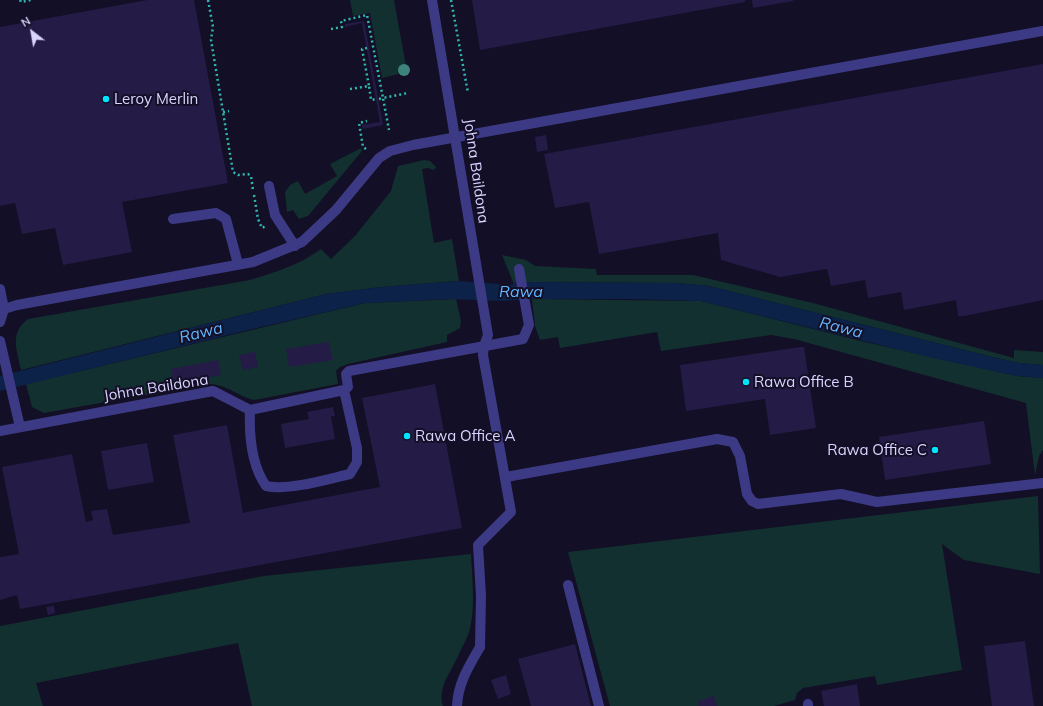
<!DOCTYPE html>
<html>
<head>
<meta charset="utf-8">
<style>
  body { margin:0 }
  #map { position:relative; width:1043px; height:706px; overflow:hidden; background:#130f26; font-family:Mulish,sans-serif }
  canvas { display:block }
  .north { position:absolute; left:12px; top:12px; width:40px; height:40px; -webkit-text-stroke:3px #130f26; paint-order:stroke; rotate:329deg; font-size:11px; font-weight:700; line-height:16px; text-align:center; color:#d9d4ff }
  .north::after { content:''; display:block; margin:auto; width:14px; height:18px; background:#d9d4ff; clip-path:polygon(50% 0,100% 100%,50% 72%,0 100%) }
</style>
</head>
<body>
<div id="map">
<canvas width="1043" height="706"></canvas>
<div class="north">N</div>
</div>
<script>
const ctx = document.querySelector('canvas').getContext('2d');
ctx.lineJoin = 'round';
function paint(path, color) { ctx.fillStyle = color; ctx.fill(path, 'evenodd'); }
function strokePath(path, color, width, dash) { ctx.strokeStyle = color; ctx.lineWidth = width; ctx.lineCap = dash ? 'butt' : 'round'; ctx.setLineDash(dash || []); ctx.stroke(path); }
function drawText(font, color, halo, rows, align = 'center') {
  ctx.font = font + ' Mulish,sans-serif'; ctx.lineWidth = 4; ctx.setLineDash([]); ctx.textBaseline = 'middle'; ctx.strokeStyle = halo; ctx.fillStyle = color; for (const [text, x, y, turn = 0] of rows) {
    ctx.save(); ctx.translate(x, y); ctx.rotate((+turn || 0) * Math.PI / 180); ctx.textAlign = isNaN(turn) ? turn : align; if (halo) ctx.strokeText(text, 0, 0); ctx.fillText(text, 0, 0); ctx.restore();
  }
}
const green = new Path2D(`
  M 350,0 L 394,0 L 407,72 L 382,78 L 370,13 L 353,16 Z
  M 361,148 L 362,151 L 308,216 L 299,219 L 293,210 L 287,212 L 285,192 L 290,185 L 298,181 L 305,194 L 337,176 L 330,164 Z
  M 424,160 L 430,161 L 436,167 L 434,170 L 428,168 L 422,169 L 434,243 L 452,239 L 459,281 L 381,287 L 326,294 L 21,370 C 17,350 9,333 28,319 L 250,280 C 276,272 299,265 321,249 L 331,259 L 355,236 L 391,191 L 398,166 Z
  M 502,255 L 526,260 L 535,266 L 596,269 L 597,275 L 693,275 L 813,303 L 1014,358 L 1014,350 L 1043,352 L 1043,365 L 1019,363 L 992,357 L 709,286 L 677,283 L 513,282 Z
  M 456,299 L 461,321 L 460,328 L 447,335 L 447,342 L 348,364 L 340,367 L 336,371 L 338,384 L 254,400 C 237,396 225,383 207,384 L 44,413 L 32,407 L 26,384 L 365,303 Z
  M 532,299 L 701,301 L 865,342 L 1017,376 L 1043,378 L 1043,450 L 1039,456 L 1035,475 L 1026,403 L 794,339 L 771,335 L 661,351 L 657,332 L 560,348 L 558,337 L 540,340 L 535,326 Z
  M 1038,496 L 1040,574 L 964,560 L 942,544 L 962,670 L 877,685 L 875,676 L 803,688 L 797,693 L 795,700 L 774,706 L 610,706 L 568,552 Z
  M 471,554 C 472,577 476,610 469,632 C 467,639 462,647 459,654 C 452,671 437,687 443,706 L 252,706 L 238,643 L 36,683 L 43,706 L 0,706 L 0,626 L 264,576 Z`);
const water = new Path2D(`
  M 459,281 L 513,285 L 513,282 L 677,283 L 709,286 L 992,357 L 1019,363 L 1043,365 L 1043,378 L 1017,376 L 933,358 L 701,301 L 628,299 L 532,299 L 503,301 L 449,299 L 365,303 L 240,332 L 0,391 L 0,376 L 326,294 L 381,287 Z`);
const building = new Path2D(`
  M 147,0 L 194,0 L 228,183 L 122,202 L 132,252 L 63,265 L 55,228 L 22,234 L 15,203 L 0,206 L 0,27 Z
  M 472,0 L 745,0 L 745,2 L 480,50 Z
  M 752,0 L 793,0 L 793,1 L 753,8 Z
  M 364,21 L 383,125 L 363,129 L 362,125 L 380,122 L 362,23 L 345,27 L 345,24 Z
  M 1043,64 L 1043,300 L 964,316 L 958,316 L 956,300 L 904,310 L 901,292 L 868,298 L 865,280 L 831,286 L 827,269 L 780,277 L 721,260 L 718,233 L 599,254 L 589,202 L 555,208 L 544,154 Z
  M 546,135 L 548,150 L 537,152 L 535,137 Z
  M 329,342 L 333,360 L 289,367 L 286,349 Z
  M 800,347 L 804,347 L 816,428 L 770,435 L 765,399 L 686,411 L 680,365 Z
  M 255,352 L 258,367 L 243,370 L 239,355 Z
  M 218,360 L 221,375 L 174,384 L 171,369 Z
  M 435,384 L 462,528 L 20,609 L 17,595 L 0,600 L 0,557 L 19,554 L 2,467 L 72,454 L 86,522 L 93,520 L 91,511 L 107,509 L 113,535 L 190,523 L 173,435 L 227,425 L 243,513 L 252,511 L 380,487 L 362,398 Z
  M 333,407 L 335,416 L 331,416 L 335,439 L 285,448 L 281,424 L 309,419 L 307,412 Z
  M 984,421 L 991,464 L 885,480 L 879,437 Z
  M 147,443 L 154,482 L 108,490 L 101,451 Z
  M 54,606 L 55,613 L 48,615 L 46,607 Z
  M 1025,641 L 1034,706 L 992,706 L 984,646 Z
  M 575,644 L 591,706 L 531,706 L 518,659 Z
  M 506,675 L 511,694 L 498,699 L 491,680 Z
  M 857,684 L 860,706 L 824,706 L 821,691 Z
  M 714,696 L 717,706 L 699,706 L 697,702 Z`);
const path = new Path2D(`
  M 20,0 L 21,2 L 31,0
  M 208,0 L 213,27 L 211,40 L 233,172 L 238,175 L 248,174 L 251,176 L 253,190
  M 451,0 L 468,93
  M 331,29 L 342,27 L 341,21 L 367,15 L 383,98 L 408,93
  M 367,48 L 362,49 L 369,86
  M 350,89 L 369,86 L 371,100 L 376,99
  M 379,99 L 383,98 L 389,130
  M 223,112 L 229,111
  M 366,149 L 363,147 L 359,123 L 367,121
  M 254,195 L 258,219 L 262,228 L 266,226`);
const service = new Path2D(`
  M 269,186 L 275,215 L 295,246
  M 173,219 L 216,213 L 226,219 L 238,264
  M 0,289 L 4,309
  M 0,322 L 4,309 L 17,305 L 253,262 L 302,242 L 336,210 L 379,158 L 390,151 L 413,145 L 1043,31
  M 0,341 L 20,427
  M 250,410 C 249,435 252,466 266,486 C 288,491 328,479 350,474 L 357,462 L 357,448 L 344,390
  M 0,431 L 213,391 L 250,410 L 344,390 L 348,387 L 346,374 L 349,371 L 523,339 L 529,325 L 519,269
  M 506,477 L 717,439 L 733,442 L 740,456 L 747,494 L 752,501 L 758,504 L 841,494 L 877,502 L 1043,483
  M 568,585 L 599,706
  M 480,647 L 481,596 L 478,545 L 511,512 L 483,355`);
const minor = new Path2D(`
  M 432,0 L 488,335 L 484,346 L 483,355
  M 808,704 L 808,706
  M 457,706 C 458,683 469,666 480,647`);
const trees = [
  [404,70]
];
const markers = [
  [106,99,4,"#00e5ff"],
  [746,382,4,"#00e5ff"],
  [407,436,4,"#00e5ff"],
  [935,450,4,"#00e5ff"]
];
const poiNames = [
  ["Leroy Merlin",114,99],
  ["Rawa Office B",754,382],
  ["Rawa Office A",415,436],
  ["Rawa Office C",927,450,"right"]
];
const streetNames = [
  ["Johna Baildona",476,171,82],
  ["Johna Baildona",156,388,-9]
];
const waterNames = [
  ["Rawa",521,292],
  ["Rawa",841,328,14],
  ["Rawa",201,333,-14]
];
paint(green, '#12302f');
paint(water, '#0c2248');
paint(building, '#241b47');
strokePath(path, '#2fb8b0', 2.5, [2, 3]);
strokePath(service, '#3d3a85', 10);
strokePath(minor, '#3d3a85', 10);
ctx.fillStyle = '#3d827b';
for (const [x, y] of trees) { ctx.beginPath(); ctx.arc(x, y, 6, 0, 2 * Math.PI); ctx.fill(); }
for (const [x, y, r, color] of markers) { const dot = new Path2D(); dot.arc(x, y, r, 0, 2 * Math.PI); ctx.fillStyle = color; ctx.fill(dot); strokePath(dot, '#130f26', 1.5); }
drawText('15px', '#d9d4ff', '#130f26', poiNames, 'left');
drawText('15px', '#d9d4ff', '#130f26', streetNames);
drawText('italic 16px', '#62b6ff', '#130f26', waterNames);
</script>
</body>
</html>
